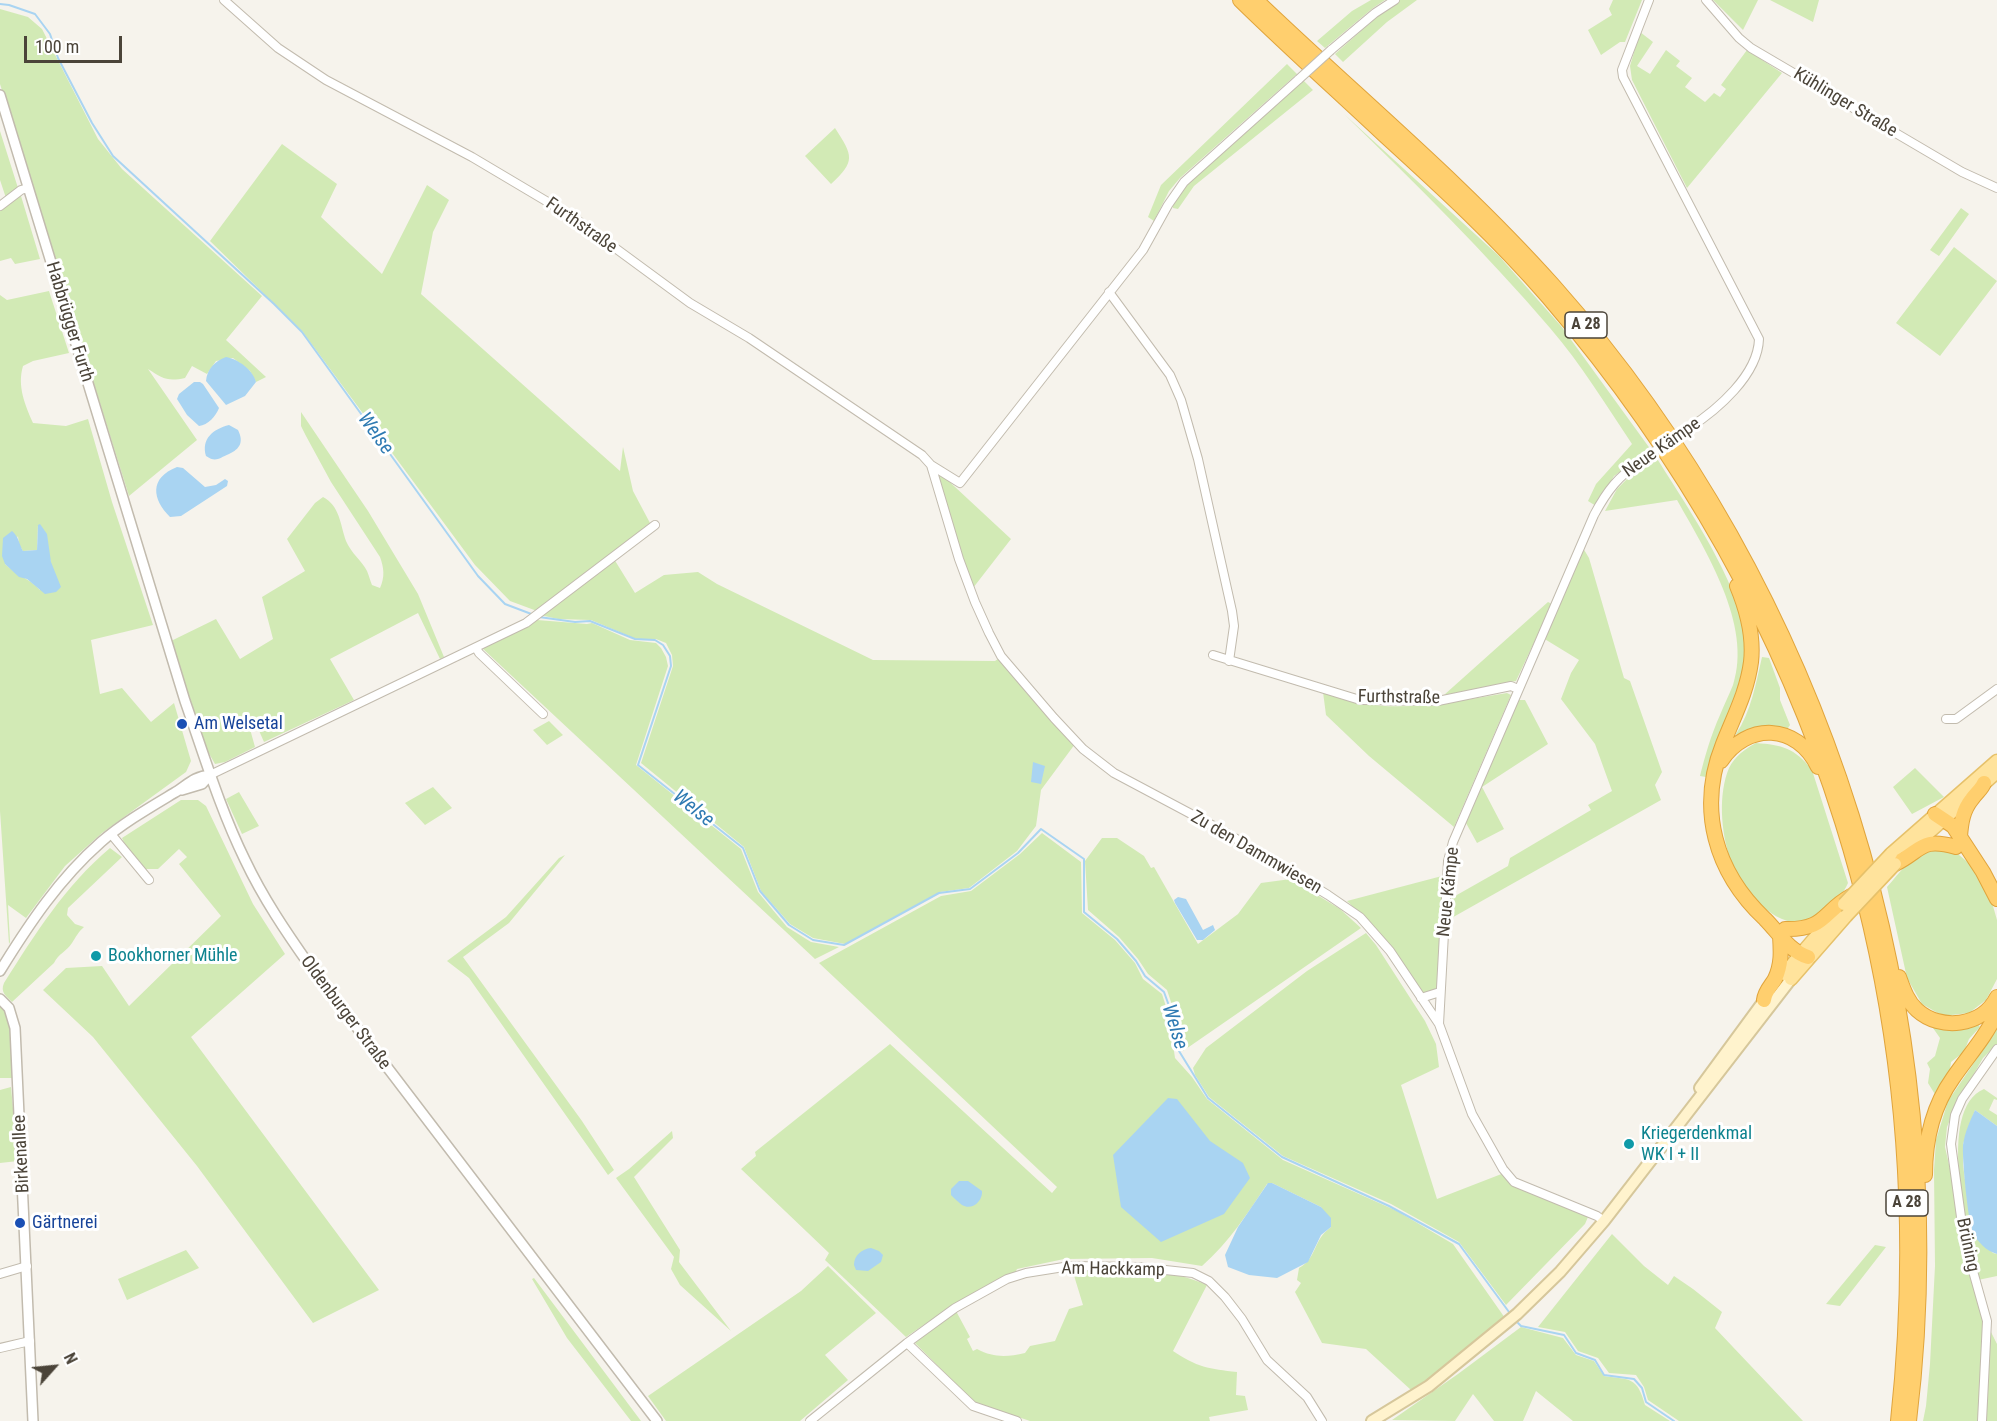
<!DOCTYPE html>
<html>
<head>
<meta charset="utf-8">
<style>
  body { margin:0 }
  #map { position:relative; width:1997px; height:1421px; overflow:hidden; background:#f6f3ec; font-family:"Roboto Condensed",sans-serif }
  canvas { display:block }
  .north { position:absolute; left:24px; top:1337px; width:60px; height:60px; -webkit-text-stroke:4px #fff; paint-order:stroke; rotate:63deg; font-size:16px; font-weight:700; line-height:24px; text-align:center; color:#4b4439 }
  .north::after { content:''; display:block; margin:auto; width:21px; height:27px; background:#4b4439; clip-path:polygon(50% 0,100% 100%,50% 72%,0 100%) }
  .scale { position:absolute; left:24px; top:36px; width:98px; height:27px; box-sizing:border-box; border:3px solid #4b4439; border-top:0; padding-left:8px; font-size:18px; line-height:21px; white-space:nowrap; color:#4b4439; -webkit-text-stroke:4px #fff; paint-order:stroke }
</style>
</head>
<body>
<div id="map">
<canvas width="1997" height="1421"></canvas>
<div class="north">N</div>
<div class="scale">100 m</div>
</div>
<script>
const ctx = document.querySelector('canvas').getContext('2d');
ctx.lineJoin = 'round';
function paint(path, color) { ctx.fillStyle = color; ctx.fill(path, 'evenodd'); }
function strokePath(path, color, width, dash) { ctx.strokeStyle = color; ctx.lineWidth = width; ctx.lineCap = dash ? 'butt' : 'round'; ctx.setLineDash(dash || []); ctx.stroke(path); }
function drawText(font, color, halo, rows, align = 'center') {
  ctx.font = font + ' "Roboto Condensed",sans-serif'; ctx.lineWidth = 6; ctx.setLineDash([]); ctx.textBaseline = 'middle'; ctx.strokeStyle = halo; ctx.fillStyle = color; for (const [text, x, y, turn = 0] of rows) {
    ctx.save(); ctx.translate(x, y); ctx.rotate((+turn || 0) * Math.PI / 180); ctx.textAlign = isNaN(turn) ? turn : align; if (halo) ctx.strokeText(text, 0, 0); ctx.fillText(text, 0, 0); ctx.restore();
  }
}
const green = new Path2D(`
  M 1371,0 L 1385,0 L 1373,8 L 1325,48 L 1317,41 L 1352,11 Z
  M 1400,0 L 1417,0 L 1387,22 L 1343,62 L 1335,54 L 1380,14 Z
  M 1613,0 L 1642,0 L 1625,42 L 1620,42 L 1601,55 L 1588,30 L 1612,15 L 1609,9 Z
  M 1713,0 L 1758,0 L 1743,30 Z
  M 1770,0 L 1819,0 L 1813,22 Z
  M 0,9 L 28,17 L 42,29 L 98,139 L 122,169 L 262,296 L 226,340 L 266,377 L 256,382 L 250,371 L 233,358 L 216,361 L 207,374 L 192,366 L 185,378 C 167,382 162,378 148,369 L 197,440 L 129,496 L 0,84 Z
  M 1640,32 L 1653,42 L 1637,66 L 1650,74 L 1666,50 L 1680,61 L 1676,66 L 1692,78 L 1685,87 L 1705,102 L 1714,93 L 1720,97 L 1726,89 L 1721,85 L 1747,50 L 1782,73 L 1687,188 L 1632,80 L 1630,66 Z
  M 1287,64 L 1297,74 L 1180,178 L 1169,191 L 1154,221 L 1148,217 L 1161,185 Z
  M 1303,80 L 1313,90 L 1194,186 L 1178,209 L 1173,208 L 1172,202 L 1199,171 Z
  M 1344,114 L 1499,256 L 1561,326 L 1651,450 L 1614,476 L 1596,506 L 1588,501 L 1596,484 L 1632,444 C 1606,405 1581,364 1550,328 C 1486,253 1415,183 1344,114 Z
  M 835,128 C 853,156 856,161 831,184 L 805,156 Z
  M 0,131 L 18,188 L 6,198 L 0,180 Z
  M 282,144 L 337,184 L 321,217 L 382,274 L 427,185 L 449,200 L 433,232 L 421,294 L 620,471 L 623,447 L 633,491 L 650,523 L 537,611 L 510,601 L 475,565 L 302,331 L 210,241 Z
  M 21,196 L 40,259 L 15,264 L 11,258 L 0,261 L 0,209 L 10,200 Z
  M 1961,208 L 1969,214 L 1939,256 L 1930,250 Z
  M 1954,247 L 1997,281 L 1940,356 L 1896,323 Z
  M 49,291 L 69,353 L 33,361 L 23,366 C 17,386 25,405 33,423 L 66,426 L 88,419 L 112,502 L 153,625 L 91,640 L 100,694 L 122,688 L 151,722 L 174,703 L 191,761 L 186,772 L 102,833 L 65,866 L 26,918 L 8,905 L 10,942 L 9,944 L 0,811 L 0,295 L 7,300 ZM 38,525 L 51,562 L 40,590 C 30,579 16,575 5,564 L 18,536 L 19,545 L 23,551 L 37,550 Z
  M 301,412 L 368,511 L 418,594 L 444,657 L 440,659 L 418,613 L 330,659 L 354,700 L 264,742 L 257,726 L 250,729 L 255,747 L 225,762 L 215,764 L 207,750 L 171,641 L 216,619 L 240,659 L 273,639 L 262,597 L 305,571 L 287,539 L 315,503 L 323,497 C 340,506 340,524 346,541 C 351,553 362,561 367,571 C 369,576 370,580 372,585 L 380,588 C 385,577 384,568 380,557 L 331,482 L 306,436 L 301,426 Z
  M 1656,457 C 1685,504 1753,600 1745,655 C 1739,698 1716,736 1706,777 L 1700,776 C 1705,756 1711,735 1720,715 C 1724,705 1729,695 1733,685 C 1753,625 1705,550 1677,500 L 1605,511 L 1617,489 L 1629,477 Z
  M 940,473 L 1011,539 L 973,588 L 958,550 L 937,478 Z
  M 1583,548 L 1589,558 L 1624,678 L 1630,681 L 1662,772 L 1655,785 L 1661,800 L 1448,920 L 1448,900 L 1508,866 L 1510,858 L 1591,810 L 1588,805 L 1612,791 L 1595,744 L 1561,699 L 1571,673 L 1579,660 L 1543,638 Z
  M 614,559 L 635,593 L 664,575 L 698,572 L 717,584 L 873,660 L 995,661 L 998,659 L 1075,744 L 1041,790 L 1036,826 L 1017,851 L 969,888 L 940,892 L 845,944 L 813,938 L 790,924 L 761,891 L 744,847 L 641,763 L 673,666 L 672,655 L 666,643 L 656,639 L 636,639 L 591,620 L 558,619 L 540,615 Z
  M 1548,602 L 1552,604 L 1516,681 L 1444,695 Z
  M 537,620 L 587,624 L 592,623 L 630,640 L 656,643 L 661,648 L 666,657 L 668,666 L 636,765 L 741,849 L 758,892 L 787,927 L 811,942 L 839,947 L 815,959 L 482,648 Z
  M 1762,657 L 1769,658 L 1780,688 L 1780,700 L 1790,725 L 1784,734 L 1739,738 L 1736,734 C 1751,712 1756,683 1762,657 Z
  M 1323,692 C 1335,695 1347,700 1359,703 C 1408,712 1458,701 1507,693 L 1511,695 L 1454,827 L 1369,756 L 1326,715 Z
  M 1518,700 L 1525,700 L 1548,744 L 1482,787 L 1504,829 L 1477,843 L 1466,823 Z
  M 549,721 L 563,735 L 547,745 L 533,730 Z
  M 1756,743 C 1782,745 1795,748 1812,770 L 1848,883 C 1843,895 1834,902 1825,911 C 1786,946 1744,893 1730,858 C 1721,832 1718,794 1729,768 C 1735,756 1745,749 1756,743 Z
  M 1915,768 L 1944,797 L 1912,814 L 1893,787 Z
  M 433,787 L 452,808 L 425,825 L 405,803 Z
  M 239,792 L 259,826 L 242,834 L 226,799 Z
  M 181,800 L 198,800 L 206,806 L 253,904 L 285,954 L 191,1037 L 379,1290 L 313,1323 L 197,1166 L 93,1037 L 43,990 L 66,968 L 102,966 L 129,1006 L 221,916 L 179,864 L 187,857 L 179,849 L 158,869 L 145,869 L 127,849 L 122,838 Z
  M 1042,833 L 1081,862 L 1082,913 L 1115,940 L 1135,963 L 1143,979 L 1162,994 L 1169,1016 L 1175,1058 L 1192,1077 L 1207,1099 L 1283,1160 L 1397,1211 L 1453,1244 L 1505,1318 L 1449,1365 L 1411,1390 L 1366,1349 L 1322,1343 L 1295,1292 L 1301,1283 L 1297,1280 L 1299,1268 C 1318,1257 1312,1241 1331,1227 L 1321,1207 L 1272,1183 L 1267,1184 C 1248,1213 1229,1242 1202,1266 L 1152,1258 L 1064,1259 L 1017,1269 L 1015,1273 L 953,1305 L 906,1337 L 825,1260 L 829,1253 L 741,1169 L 756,1156 L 755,1152 L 890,1044 L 1052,1193 L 1057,1187 L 819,963 L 941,896 L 971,891 L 1020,854 Z
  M 1102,838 L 1117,838 L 1144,856 L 1151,868 L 1154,867 L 1198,944 L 1238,914 L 1261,883 L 1291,879 L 1340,909 L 1361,928 L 1183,1051 L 1175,1014 L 1167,990 L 1148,974 L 1138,959 L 1119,937 L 1088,910 L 1085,861 Z
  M 110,848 L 122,857 L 68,908 L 67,915 L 75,924 L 84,927 C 78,932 76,937 72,943 C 67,951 58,954 54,963 L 12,1002 C 6,996 0,992 4,983 C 35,934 65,886 110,848 Z
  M 1943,848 L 1958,854 L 1971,865 L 1991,899 L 1997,920 L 1997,979 L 1986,1000 L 1969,1013 L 1943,1016 L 1922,1004 L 1907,978 L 1887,887 C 1906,866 1913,851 1943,848 Z
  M 565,855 L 509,923 L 463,957 L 582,1121 L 614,1170 L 608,1175 L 469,978 L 447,961 L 506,917 L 559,858 Z
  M 1442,876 L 1437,990 L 1422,995 L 1374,927 L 1347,901 Z
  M 1366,933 L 1376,945 L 1425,1021 L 1436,1044 L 1439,1067 L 1401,1085 L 1437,1199 L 1504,1173 L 1510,1184 L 1588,1217 L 1585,1224 L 1506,1305 L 1459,1242 L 1391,1204 L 1283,1156 L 1209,1097 L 1195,1075 L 1193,1068 L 1206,1048 L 1307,971 Z
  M 0,1005 L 9,1012 L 16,1078 L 0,1078 Z
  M 1977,1023 L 1980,1027 L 1969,1039 L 1964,1052 L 1951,1062 L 1949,1077 L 1936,1096 L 1928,1083 L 1930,1069 L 1927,1063 L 1935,1056 L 1940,1038 L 1933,1028 L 1935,1026 Z
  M 1997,1029 L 1997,1044 L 1983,1058 L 1955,1107 L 1947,1127 L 1945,1147 L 1984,1318 L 1979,1421 L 1923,1421 L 1926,1406 L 1930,1364 L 1935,1266 L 1934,1170 L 1936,1140 L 1948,1101 Z
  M 11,1087 L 18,1161 L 0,1163 L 0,1090 Z
  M 1984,1089 L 1997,1098 L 1997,1100 L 1994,1099 L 1989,1110 L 1997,1115 L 1997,1126 L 1975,1110 L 1963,1144 L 1963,1165 L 1972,1231 L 1993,1253 L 1997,1254 L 1997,1276 L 1978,1280 C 1969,1240 1935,1109 1984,1089 Z
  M 672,1131 L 673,1138 L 634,1177 L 680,1250 L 679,1262 L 731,1331 L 680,1285 L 671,1269 L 674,1257 L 616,1178 L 629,1169 Z
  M 1612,1234 L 1644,1266 L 1668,1285 L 1674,1276 L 1693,1289 L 1722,1312 L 1715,1328 L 1803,1421 L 1679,1421 L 1648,1400 L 1644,1387 L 1636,1375 L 1609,1373 L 1598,1358 L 1578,1351 L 1565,1332 L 1538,1327 Z
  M 1875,1245 L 1886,1247 L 1840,1306 L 1826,1304 Z
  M 186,1250 L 199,1268 L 127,1300 L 118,1279 Z
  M 828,1266 L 876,1313 L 825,1355 L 848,1380 L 800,1421 L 666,1421 L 648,1396 L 801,1291 Z
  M 1072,1269 C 1118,1270 1165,1266 1207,1285 L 1173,1351 C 1196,1367 1210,1369 1237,1372 L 1236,1395 L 1245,1396 L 1248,1410 L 1209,1417 L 1210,1421 L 1030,1421 L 974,1402 L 915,1343 L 956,1311 L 970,1337 L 967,1339 L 973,1351 L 977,1349 C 994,1358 1007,1357 1025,1353 L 1030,1346 L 1055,1341 L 1069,1309 L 1083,1305 Z
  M 534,1278 L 641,1421 L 631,1421 L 567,1338 L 532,1279 Z
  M 1521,1327 L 1563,1338 L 1576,1355 L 1594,1361 L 1604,1376 C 1630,1380 1637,1376 1645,1405 L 1670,1421 L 1573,1421 L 1536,1391 L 1523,1421 L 1494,1421 L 1473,1394 L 1455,1421 L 1392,1420 L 1458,1374 Z
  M 1990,1330 L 1997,1344 L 1997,1421 L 1986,1421 Z`);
const water = new Path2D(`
  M 226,357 C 238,359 253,370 256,382 L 245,396 L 226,405 L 206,381 C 207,369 215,361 226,357 Z
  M 194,382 L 200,382 L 203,384 L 219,408 C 216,416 208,425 199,426 L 187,415 L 177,399 L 179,394 Z
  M 229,425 L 238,430 C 244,442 240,449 229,454 C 219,458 216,463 206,456 C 201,439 213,429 229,425 Z
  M 177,467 L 183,468 L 205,487 L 216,485 L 225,479 L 228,481 L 227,486 L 181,516 L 170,517 C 152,499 149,478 177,467 Z
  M 40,524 L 47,534 L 51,562 L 61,587 L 56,592 L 45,594 L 27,579 L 19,577 L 5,564 L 2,556 L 3,538 L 12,531 C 19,537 19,544 23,551 L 37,550 L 38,525 Z
  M 1033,762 L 1045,766 L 1041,784 L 1031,782 Z
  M 1178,897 L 1186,899 L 1203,930 L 1213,925 L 1215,930 L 1203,940 L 1197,940 L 1175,903 L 1174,900 Z
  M 1168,1098 L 1177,1099 L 1210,1141 L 1243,1163 L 1250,1178 L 1224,1214 L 1161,1242 L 1121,1207 L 1113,1155 Z
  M 1975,1110 L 1997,1126 L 1997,1254 C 1986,1251 1978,1242 1973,1233 C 1968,1222 1962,1159 1963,1145 C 1965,1132 1970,1121 1975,1110 Z
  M 959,1181 L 968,1181 L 982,1191 C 983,1201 972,1211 962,1205 C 958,1202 954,1198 951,1195 L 951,1189 Z
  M 1268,1183 L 1272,1183 L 1321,1207 L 1331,1218 L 1331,1227 L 1321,1235 L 1308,1262 L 1277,1278 L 1249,1275 L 1228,1267 L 1225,1255 L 1238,1227 Z
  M 871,1248 L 879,1251 L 883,1255 L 881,1262 L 868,1271 L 856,1270 L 854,1265 C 854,1255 862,1249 871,1248 Z`);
const stream = new Path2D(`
  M 0,4 L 9,5 L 35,14 L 50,34 L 58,58 L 92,123 L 113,156 L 274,304 L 302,332 L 478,576 L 505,604 L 534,615
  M 539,617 L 575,622 L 590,621 L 635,639 L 655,640 L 663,645 L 670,656 L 671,666 L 638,765 L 743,848 L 760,891 L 789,925 L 813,940 L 844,945 L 939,893 L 970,889 L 1018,853 L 1041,829 L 1084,859 L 1084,912 L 1117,939 L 1136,961 L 1145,976 L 1164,992 L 1172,1014 L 1179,1051 L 1208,1098 L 1282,1157 L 1389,1206 L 1459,1244 L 1509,1312
  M 1518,1323 L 1521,1326 L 1564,1335 L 1576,1353 L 1595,1360 L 1604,1375 L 1634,1379 L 1642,1388 L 1646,1402 L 1674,1421`);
const minor = new Path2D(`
  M 224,0 L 278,48 L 326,80 L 472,157 L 573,217 L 690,303 L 749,338 L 922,455 L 931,465 L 959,559 L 975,602 L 989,633 L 1001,656 L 1054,718 L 1083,749 L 1114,773 L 1225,832 L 1328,895 L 1360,917 L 1390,951 L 1439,1024 L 1472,1114 L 1503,1169 L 1514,1182 L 1597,1216 L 1604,1221
  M 1649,0 L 1622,70 L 1623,77 L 1759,339 C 1758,375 1717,410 1689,428
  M 1706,0 L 1739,38 L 1751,48 L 1962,172 L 1997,188
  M 1331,50 L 1375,13 L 1395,0
  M 0,206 L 21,190 L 28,188
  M 1109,292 L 1170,375 L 1181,400 L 1198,459 L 1232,611 L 1234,626 L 1229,661
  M 931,465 L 960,483 L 1143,250 L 1168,205 L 1184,182 L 1299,79
  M 476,648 L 479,653 L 543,714
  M 1213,655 L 1360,700 L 1438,701 L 1511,686 L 1518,689
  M 1946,719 L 1956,719 L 1997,689
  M 210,775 L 526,623 L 655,525
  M 111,834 L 149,880
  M 1421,998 L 1440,992
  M 1439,1024 L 1448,861 L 1453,842 L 1594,515 C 1608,489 1618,477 1642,460
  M 0,1274 L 27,1266
  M 907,1343 L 973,1406 L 1017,1421
  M 0,1348 L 30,1341
  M 810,1421 L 907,1343 L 955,1308 L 1007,1279 L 1026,1273 L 1070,1266 L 1138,1267 L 1193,1273 L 1209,1281 L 1225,1297 L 1242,1319 L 1267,1360 L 1307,1397 L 1322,1421
  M 1982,1421 L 1987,1321 L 1964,1239 L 1951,1144 L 1955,1115 L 1962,1099 L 1997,1049`);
const tertiary = new Path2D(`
  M 0,95 L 185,701 C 204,755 220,809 245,860 C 263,898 286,932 310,966 L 657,1421
  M 182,790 L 202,784 L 210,775
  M 0,971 C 29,924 59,879 101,842 C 123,823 149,808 174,793 C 186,786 194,776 210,775
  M 0,999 L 9,1008 L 15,1028 L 33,1421`);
const secondary = new Path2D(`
  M 1700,1088 L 1769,994
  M 1372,1421 L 1429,1386 L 1517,1314 L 1560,1272 L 1604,1221 L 1791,979`);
const primary = new Path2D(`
  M 1908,851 L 1997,772
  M 1891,854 L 1997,761
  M 1784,974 L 1837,912
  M 1791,979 L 1846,916`);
const motorway = new Path2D(`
  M 1240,0 C 1287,46 1336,90 1384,135 C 1441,187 1498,239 1548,297 C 1821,616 1943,1004 1898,1421
  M 1256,0 C 1355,95 1461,182 1553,285 C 1825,591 1959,1015 1909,1421
  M 1737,586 C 1747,610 1754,636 1751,662 C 1747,692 1734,716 1723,744 C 1697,809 1715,872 1765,919 C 1779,933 1788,950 1808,957
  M 1721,761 C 1747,722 1797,723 1818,767
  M 1935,814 L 1953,826 L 1983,872 L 1997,899
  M 1960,837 C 1961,822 1963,810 1972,799 C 1976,793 1982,789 1984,783
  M 1895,864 C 1923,850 1920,837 1956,847
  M 1785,929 C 1826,930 1822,912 1851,896
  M 1899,977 C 1903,988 1907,1001 1917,1010 C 1940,1031 1982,1027 1997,997
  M 1764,1000 C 1765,991 1771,986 1775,979 C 1782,964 1781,951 1780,936
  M 1925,1175 C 1925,1140 1933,1106 1953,1078 C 1968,1056 1986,1037 1997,1012`);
const minorBridge = new Path2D(`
  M 1299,79 L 1331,50
  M 1642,460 L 1689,428`);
const primaryBridge = new Path2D(`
  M 1844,904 L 1891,854
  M 1846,916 L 1895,864`);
const markers = [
  [182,724,6,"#1a4fb4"],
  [96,956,6,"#0f9aa8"],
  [1629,1144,6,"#0f9aa8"],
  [20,1223,6,"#1a4fb4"]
];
const shields = [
  [1586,325,42],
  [1907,1203,42]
];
const shieldNames = [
  ["A 28",1586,325],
  ["A 28",1907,1203]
];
const streetNames = [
  ["Kühlinger Straße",1845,103,31],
  ["Furthstraße",581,226,35],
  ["Habbrügger Furth",69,322,73],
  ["Neue Kämpe",1662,448,-35],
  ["Furthstraße",1399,698,1],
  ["Zu den Dammwiesen",1256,853,30],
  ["Neue Kämpe",1449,892,-84],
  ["Oldenburger Straße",345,1013,53],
  ["Birkenallee",22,1154,-93],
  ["Brüning",1967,1245,78],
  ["Am Hackkamp",1113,1270,1]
];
const transitNames = [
  ["Am Welsetal",194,724],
  ["Gärtnerei",32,1223]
];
const cultureNames = [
  ["Bookhorner Mühle",108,956],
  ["Kriegerdenkmal",1641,1134],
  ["WK I + II",1641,1155]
];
const waterNames = [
  ["Welse",375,434,54],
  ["Welse",693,809,39],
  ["Welse",1174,1027,73]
];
paint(green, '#d2eab5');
paint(water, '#a9d4f2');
strokePath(stream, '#a9d4f2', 2);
strokePath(minor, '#c2bbae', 10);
strokePath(tertiary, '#c2bbae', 12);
strokePath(secondary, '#d6c79b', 14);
strokePath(primary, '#e6c16a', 15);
strokePath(motorway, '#e0a43c', 16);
strokePath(minor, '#fff', 8);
strokePath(tertiary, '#fff', 9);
strokePath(secondary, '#fff3cd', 10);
strokePath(primary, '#ffe39c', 12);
strokePath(motorway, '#ffcf6e', 14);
strokePath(minorBridge, '#c2bbae', 10, []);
strokePath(primaryBridge, '#e6c16a', 15, []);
strokePath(minorBridge, '#fff', 8);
strokePath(primaryBridge, '#ffe39c', 12);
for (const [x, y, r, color] of markers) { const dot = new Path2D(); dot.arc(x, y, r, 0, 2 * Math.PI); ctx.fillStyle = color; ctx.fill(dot); strokePath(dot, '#fff', 2); }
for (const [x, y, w] of shields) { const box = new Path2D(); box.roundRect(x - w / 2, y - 13, w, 26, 4.5); ctx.fillStyle = '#fff'; ctx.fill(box); strokePath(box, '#4b4439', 1.5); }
drawText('bold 16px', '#4b4439', null, shieldNames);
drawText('18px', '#4b4439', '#fff', streetNames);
drawText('18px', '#164399', '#fff', transitNames, 'left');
drawText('18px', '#0d838f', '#fff', cultureNames, 'left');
drawText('italic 20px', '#2e7ab2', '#fff', waterNames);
</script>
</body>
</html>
